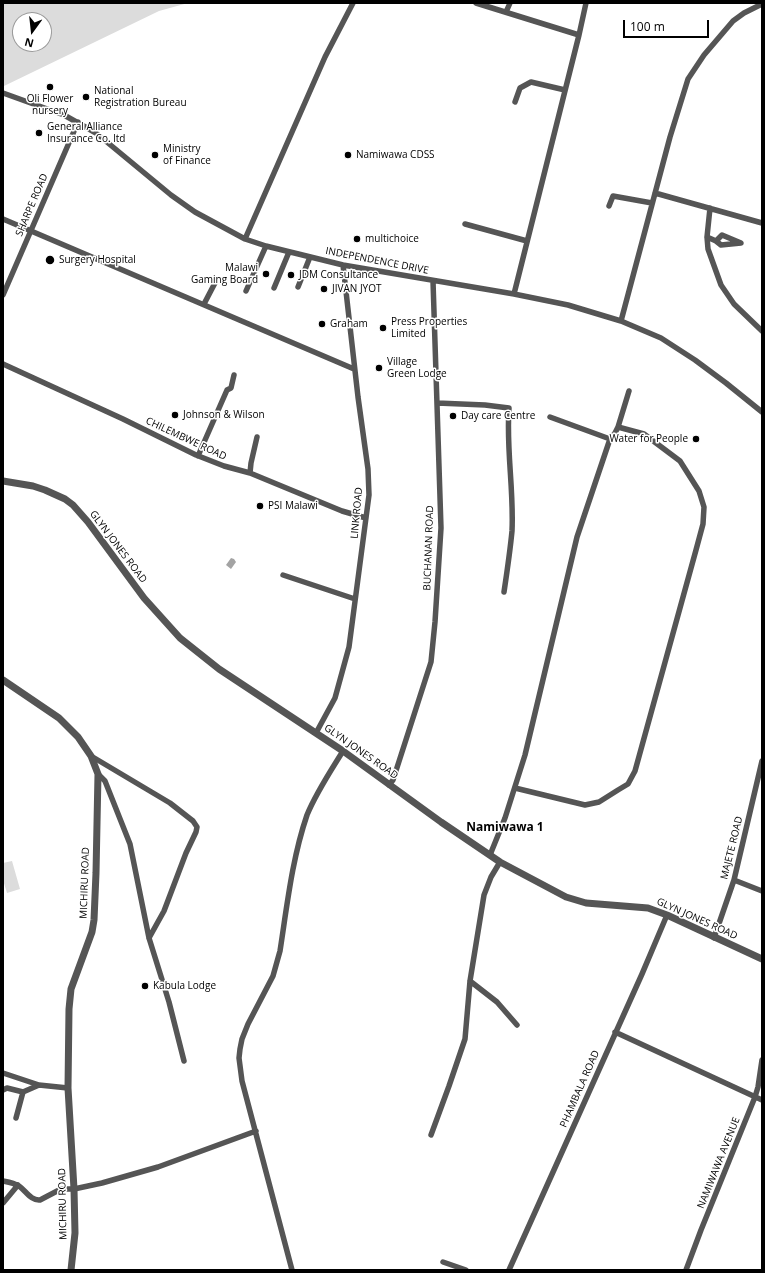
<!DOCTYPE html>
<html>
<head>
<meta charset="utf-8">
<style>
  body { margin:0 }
  #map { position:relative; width:765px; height:1273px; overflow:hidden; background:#fff; font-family:"Open Sans",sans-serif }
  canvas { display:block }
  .frame { position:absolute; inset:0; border:4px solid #000; pointer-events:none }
  .north { position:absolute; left:12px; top:12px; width:40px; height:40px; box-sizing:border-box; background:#fff; border:1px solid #999; border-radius:50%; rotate:195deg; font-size:11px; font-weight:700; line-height:16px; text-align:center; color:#000 }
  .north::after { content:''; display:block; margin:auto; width:14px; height:18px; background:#000; clip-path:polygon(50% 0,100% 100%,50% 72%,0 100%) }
  .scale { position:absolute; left:623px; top:20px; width:86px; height:18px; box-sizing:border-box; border:2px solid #000; border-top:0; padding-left:5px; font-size:12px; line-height:14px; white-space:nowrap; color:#000; -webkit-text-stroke:3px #fff; paint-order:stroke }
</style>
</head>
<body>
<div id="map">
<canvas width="765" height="1273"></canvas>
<div class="frame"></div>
<div class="north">N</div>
<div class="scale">100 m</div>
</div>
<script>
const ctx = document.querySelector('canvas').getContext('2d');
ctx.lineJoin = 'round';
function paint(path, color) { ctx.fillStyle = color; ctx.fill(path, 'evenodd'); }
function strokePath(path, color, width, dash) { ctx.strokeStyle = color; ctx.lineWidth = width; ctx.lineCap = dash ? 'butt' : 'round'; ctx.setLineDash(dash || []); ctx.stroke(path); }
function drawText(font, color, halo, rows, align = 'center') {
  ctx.font = font + ' "Open Sans",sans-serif'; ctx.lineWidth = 3; ctx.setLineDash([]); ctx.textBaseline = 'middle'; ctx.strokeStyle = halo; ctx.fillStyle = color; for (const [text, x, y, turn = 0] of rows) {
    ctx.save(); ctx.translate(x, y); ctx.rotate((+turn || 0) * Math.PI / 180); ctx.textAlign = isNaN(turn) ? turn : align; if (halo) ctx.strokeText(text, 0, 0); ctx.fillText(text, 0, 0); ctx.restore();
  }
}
const green = new Path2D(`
  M 3,3 L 188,3 L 159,11 L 4,86 ZM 20,20 L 44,20 L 44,44 L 20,44 Z
  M 12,861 L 20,889 L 7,893 L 3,880 L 3,863 Z`);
const water = new Path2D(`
  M 231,558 L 234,559 L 236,562 L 231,569 L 226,565 Z`);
const minor = new Path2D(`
  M 476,3 L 579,35
  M 506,12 L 510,3
  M 3,93 L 64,115 L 96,133 L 171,195 L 195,212 L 245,239 L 266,246 L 343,265 L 514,294 L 568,305 L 621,321 L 661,338 L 695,360 L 726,383 L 762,412
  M 515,102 L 520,88 L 531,82 L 565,90
  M 655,193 L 762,223
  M 609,206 L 613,196 L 652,203
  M 710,208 L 707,237 L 708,249 L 721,285 L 734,304 L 762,331
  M 3,219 L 354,369
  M 465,224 L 527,241
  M 707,237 L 716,241 L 721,245 L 741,243 L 722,235 L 716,241
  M 245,239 L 325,57 L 353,3
  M 298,287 L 310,257
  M 274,288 L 289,252
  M 246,291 L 266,246
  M 514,294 L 579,35 L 586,3
  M 3,295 L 78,122
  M 204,304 L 216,281
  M 621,321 L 670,137 L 688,79 L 704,55 L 733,21 L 744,13 L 762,4
  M 3,364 L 123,419 L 196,455 L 224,466 L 250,473 L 342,511 L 366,518
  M 437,403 L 485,405 L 509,408 C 506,449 514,490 512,531 C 510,552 507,572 504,592
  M 550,417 L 610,439
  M 618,427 L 629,391
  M 198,456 L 227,390 L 231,388 L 234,375
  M 250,473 L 251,463 L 257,437
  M 283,575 L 355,599
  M 316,733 L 335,698 L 349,647 L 369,495 L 368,469 L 358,397 L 343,265
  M 91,756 L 170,803 L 193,821 L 197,827 L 196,832 L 186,853 L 164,911 L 149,938
  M 98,774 L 105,781 L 130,844 L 149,938 L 169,1002 L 184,1061
  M 389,785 L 393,780 L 431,662 L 435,622 L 441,528 L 433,281
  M 490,855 L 505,818 L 525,755 L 577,537 L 610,439 L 615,433 L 618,427 L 644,434 L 680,461 L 699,491 L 704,507 L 703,524 L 696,550 L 635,771 L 628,784 L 618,790 L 599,802 L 585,805 L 515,788
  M 734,880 L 762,891
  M 714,938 L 734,880 L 762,761
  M 470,981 L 497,1002 L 517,1025
  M 615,1032 L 762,1100
  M 3,1073 L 39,1085
  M 3,1090 L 7,1088 L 23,1092 L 39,1085 L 68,1088
  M 16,1118 L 23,1092
  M 431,1135 L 449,1086 L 465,1039 L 470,981 L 484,895 L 491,877 L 500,862
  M 3,1181 C 8,1182 14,1183 19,1186 C 26,1191 31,1201 40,1200 L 61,1189 L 74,1189 L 102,1183 L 158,1167 L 256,1131
  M 3,1203 L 18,1185
  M 443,1262 L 466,1270
  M 292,1270 L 242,1081 L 239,1058 L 240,1049 L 242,1039 L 248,1024 L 273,976 L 280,951 C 287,906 292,859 307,815 C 316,793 330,772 343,751
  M 509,1270 L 642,974 L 667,915
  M 686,1270 L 701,1230 L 755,1097 L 758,1087 L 762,1060`);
const tertiary = new Path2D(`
  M 3,481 L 33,486 L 45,490 L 65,499 L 73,505 L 88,522 L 144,598 L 180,638 L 219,669 L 343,751 L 441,822 L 500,862 L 566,897 L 586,903 L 648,908 L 667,915 L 762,959
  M 3,680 L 59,718 L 78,737 L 91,756 L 98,774 L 96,873 L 94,920 L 92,932 L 71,989 L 69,1009 L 68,1088 L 74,1189 L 75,1233 L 71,1270`);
const markers = [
  [50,87,4,"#000"],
  [86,97,4,"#000"],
  [39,133,4,"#000"],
  [155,155,4,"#000"],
  [348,155,4,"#000"],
  [357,239,4,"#000"],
  [50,260,5,"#000"],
  [266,274,4,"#000"],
  [291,275,4,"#000"],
  [324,289,4,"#000"],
  [322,324,4,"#000"],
  [383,328,4,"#000"],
  [379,368,4,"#000"],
  [175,415,4,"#000"],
  [453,416,4,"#000"],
  [696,439,4,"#000"],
  [260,506,4,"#000"],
  [145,986,4,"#000"]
];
const poiNames = [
  ["National",94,91],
  ["Registration Bureau",94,103],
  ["Oli Flower",50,99,"center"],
  ["nursery",50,111,"center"],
  ["General Alliance",47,127],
  ["Insurance Co. ltd",47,139],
  ["Ministry",163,149],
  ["of Finance",163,161],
  ["Namiwawa CDSS",356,155],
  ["multichoice",365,239],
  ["Surgery Hospital",59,260],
  ["Malawi",258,268,"right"],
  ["Gaming Board",258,280,"right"],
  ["JDM Consultance",299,275],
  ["JIVAN JYOT",332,289],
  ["Press Properties",391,322],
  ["Limited",391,334],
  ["Graham",330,324],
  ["Village",387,362],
  ["Green Lodge",387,374],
  ["Johnson & Wilson",183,415],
  ["Day care Centre",461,416],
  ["Water for People",688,439,"right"],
  ["PSI Malawi",268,506],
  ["Kabula Lodge",153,986]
];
const streetNames = [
  ["SHARPE ROAD",32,205,-67],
  ["INDEPENDENCE DRIVE",377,261,11],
  ["CHILEMBWE ROAD",186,439,25],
  ["LINK ROAD",357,513,-85],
  ["GLYN JONES ROAD",118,547,53],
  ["BUCHANAN ROAD",429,548,-88],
  ["GLYN JONES ROAD",361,752,35],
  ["MAJETE ROAD",732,848,-76],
  ["MICHIRU ROAD",85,883,-88],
  ["GLYN JONES ROAD",697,919,24],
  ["PHAMBALA ROAD",580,1089,-66],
  ["NAMIWAWA AVENUE",719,1163,-68],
  ["MICHIRU ROAD",63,1204,-91]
];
const quarterNames = [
  ["Namiwawa 1",505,828]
];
paint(green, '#dcdcdc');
paint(water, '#a3a3a3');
strokePath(minor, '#555', 5.5);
strokePath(tertiary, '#555', 7);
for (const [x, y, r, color] of markers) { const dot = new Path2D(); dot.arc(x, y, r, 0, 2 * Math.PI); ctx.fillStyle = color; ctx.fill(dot); strokePath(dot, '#fff', 1.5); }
drawText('10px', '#000', '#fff', poiNames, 'left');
drawText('10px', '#000', '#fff', streetNames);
drawText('bold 12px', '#000', '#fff', quarterNames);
</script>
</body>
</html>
